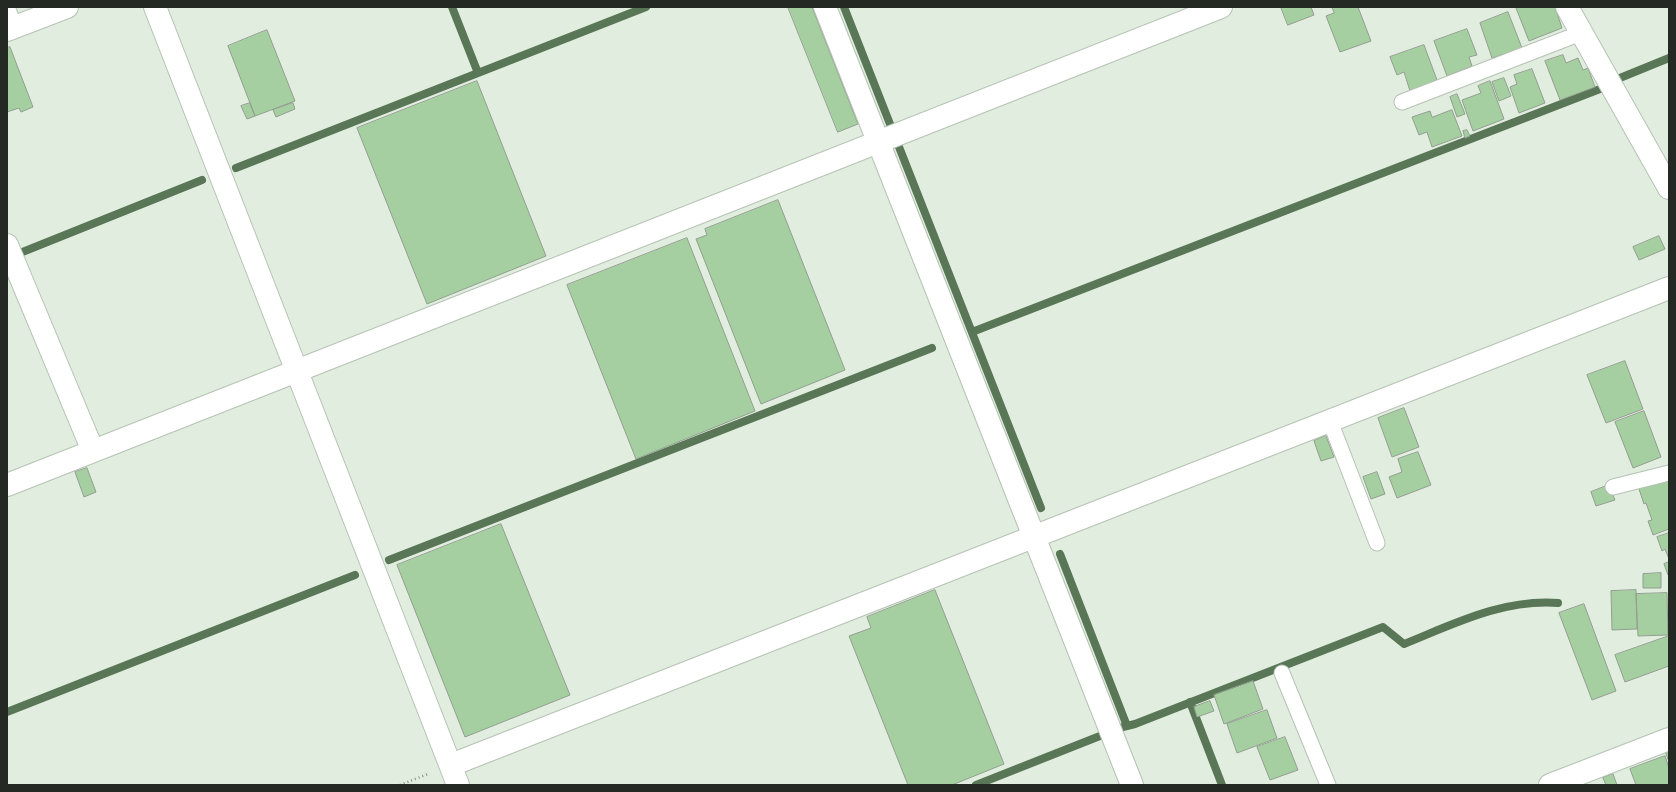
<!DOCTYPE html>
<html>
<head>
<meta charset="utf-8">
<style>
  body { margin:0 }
  #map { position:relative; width:1676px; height:792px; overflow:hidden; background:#e1eedf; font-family:"Fira Sans",sans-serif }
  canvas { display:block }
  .frame { position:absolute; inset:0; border:8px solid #242924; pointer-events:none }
</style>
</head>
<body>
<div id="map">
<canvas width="1676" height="792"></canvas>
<div class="frame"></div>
</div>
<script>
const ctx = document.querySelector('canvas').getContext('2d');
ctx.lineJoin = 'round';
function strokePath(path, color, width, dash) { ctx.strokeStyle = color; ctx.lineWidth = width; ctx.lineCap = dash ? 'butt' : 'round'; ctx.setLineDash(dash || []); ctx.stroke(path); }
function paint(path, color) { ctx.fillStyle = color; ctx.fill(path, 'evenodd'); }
const stream = new Path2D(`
  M 452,7 L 478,73
  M 844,7 L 1041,508
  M 1615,80 L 1669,58
  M 236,168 L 646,7
  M 15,255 L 202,180
  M 972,332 L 1600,89
  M 1060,554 L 1127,726 L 1123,727
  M 389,560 L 932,348
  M 1190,702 L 1222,785
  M 7,712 L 355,575
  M 1127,726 L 1135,724 L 1383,627 L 1404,644 C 1454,624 1502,599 1558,603
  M 976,785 L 1110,732`);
const building = new Path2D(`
  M 788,7 L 812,7 L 858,124 L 838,132 Z
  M 1281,7 L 1311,7 L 1314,15 L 1288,25 Z
  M 1332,7 L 1358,7 L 1371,41 L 1340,52 L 1326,16 L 1334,13 Z
  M 1519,7 L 1555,7 L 1562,28 L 1529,41 L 1516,8 Z
  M 1508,12 L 1522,48 L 1492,58 L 1480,23 Z
  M 1467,29 L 1477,55 L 1469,57 L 1472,66 L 1447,76 L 1434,41 Z
  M 267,30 L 295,101 L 255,116 L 228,46 Z
  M 1424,45 L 1437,80 L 1410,91 L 1404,72 L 1397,75 L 1390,57 Z
  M 10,47 L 33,107 L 21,112 L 19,108 L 7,112 L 7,48 Z
  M 1563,55 L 1566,63 L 1578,58 L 1583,70 L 1588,68 L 1595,87 L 1560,100 L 1545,61 Z
  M 1532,69 L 1545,103 L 1519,113 L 1510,87 L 1517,84 L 1514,75 Z
  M 1504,78 L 1511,96 L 1499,101 L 1492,82 Z
  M 477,81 L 546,256 L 427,304 L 357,128 Z
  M 1490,81 L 1504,119 L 1473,131 L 1462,100 L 1481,93 L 1478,86 Z
  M 1457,94 L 1465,114 L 1457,117 L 1450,97 Z
  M 250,103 L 255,116 L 247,119 L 241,106 Z
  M 293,103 L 295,109 L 276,117 L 273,110 Z
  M 1452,110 L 1462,136 L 1432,147 L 1427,132 L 1419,135 L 1412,117 L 1430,111 L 1432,117 Z
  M 1467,130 L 1470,136 L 1465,138 L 1463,131 Z
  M 778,200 L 845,370 L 761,404 L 696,239 L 707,235 L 705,229 Z
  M 1659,236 L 1665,249 L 1639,260 L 1633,247 Z
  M 687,238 L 755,411 L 636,459 L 567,285 Z
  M 1625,361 L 1643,409 L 1606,423 L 1587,375 Z
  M 1404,408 L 1419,447 L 1392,457 L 1378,418 Z
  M 1644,411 L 1661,457 L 1633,468 L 1615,422 Z
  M 1326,436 L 1334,457 L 1321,461 L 1314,441 Z
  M 1418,452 L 1431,485 L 1397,498 L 1389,477 L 1402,472 L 1398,459 Z
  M 87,468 L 96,492 L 84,497 L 75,472 Z
  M 1377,472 L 1385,494 L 1371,499 L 1363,477 Z
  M 1669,478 L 1669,529 L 1653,535 L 1648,521 L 1652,520 L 1646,503 L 1644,504 L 1639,489 Z
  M 1609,485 L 1615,500 L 1596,506 L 1591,492 Z
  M 501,524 L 570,695 L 465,737 L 397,565 Z
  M 1669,533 L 1669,559 L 1665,549 L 1662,551 L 1657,537 Z
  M 1669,562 L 1669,574 L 1668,575 L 1664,564 Z
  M 1661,573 L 1661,588 L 1643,588 L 1643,574 Z
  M 935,590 L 1004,764 L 952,785 L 908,785 L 849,636 L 871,628 L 867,617 Z
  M 1636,590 L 1637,629 L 1612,630 L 1611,591 Z
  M 1667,593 L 1668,635 L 1638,636 L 1636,594 Z
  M 1584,604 L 1616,691 L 1592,700 L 1559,613 Z
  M 1669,636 L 1669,666 L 1625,682 L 1615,655 Z
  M 1253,681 L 1263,709 L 1224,724 L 1214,695 Z
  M 1210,701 L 1214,711 L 1197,717 L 1194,707 Z
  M 1267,710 L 1277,738 L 1237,753 L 1227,724 Z
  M 1285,737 L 1298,770 L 1270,780 L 1257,747 Z
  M 1669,750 L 1669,762 L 1665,751 Z
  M 1665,756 L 1669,768 L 1669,785 L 1636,785 L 1630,769 Z
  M 1613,774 L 1617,785 L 1606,785 L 1603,778 Z`);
const path = new Path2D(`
  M 400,785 L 428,774`);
const lane = new Path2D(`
  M 7,7 L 15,27
  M 1402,102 L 1581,33
  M 1330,421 L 1377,543
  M 1613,487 L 1669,473
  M 1282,673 L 1328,785`);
const street = new Path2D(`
  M 825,7 L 1132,785
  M 1567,7 L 1669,188
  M 7,30 L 67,7
  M 7,245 L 93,451
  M 7,485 L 1221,7
  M 451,765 L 1669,288
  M 1550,785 L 1669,739`);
const secondary = new Path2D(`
  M 155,7 L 458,785`);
strokePath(stream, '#597656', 8);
paint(building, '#a5cfa0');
strokePath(building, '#929e90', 1);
strokePath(lane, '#b5c2b4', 17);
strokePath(street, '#b5c2b4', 24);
strokePath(secondary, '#b5c2b4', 24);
strokePath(path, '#868f84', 2.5, [1, 3]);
strokePath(lane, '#fff', 15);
strokePath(street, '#fff', 22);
strokePath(secondary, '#fff', 22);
</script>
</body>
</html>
